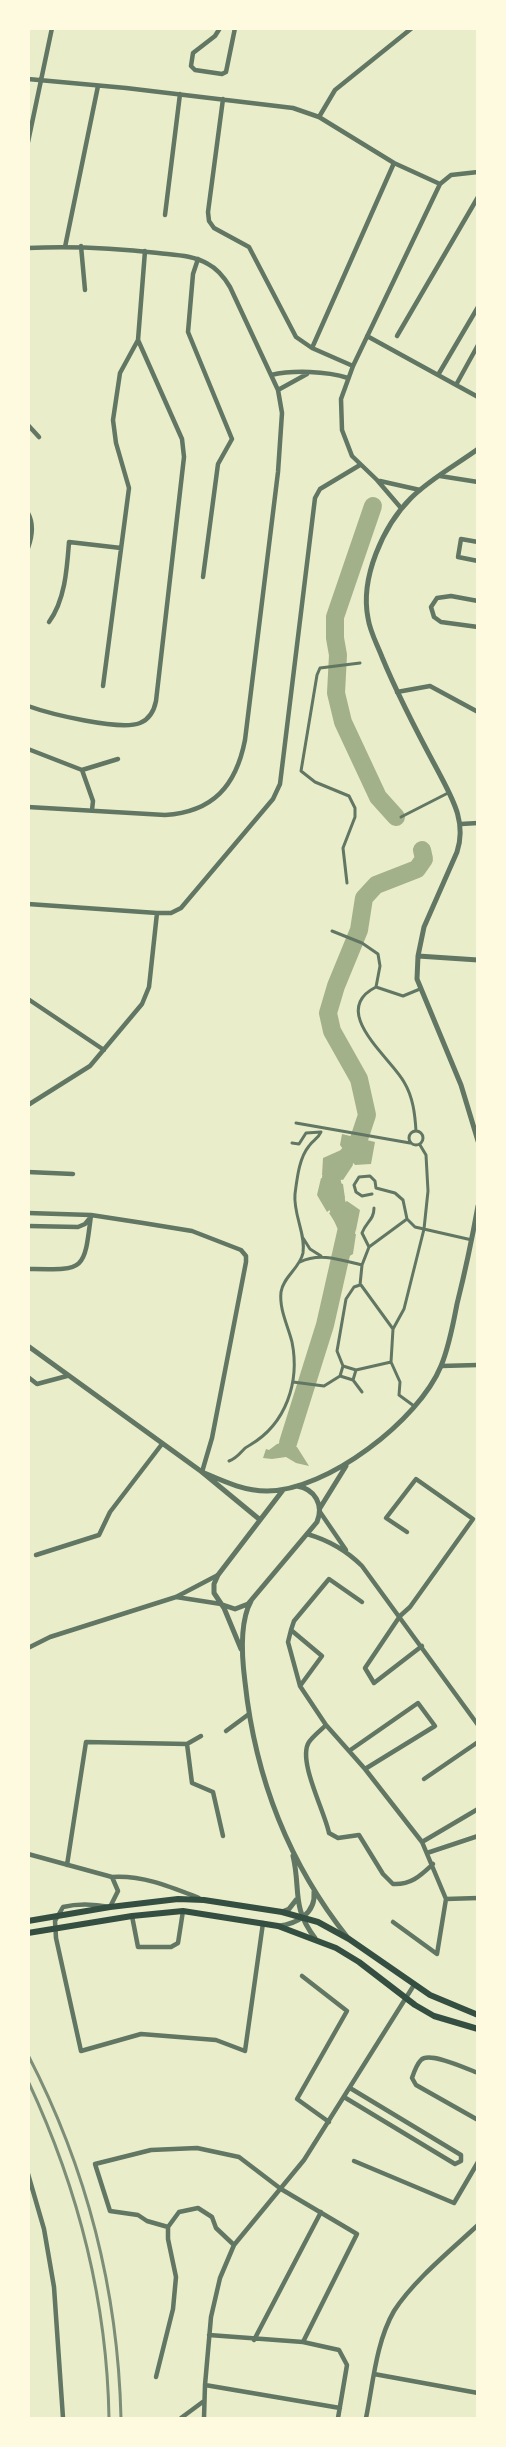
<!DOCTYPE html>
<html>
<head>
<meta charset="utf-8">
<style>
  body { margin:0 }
  #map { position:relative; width:506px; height:2447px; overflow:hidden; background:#e9edc9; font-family:"Titillium Web",sans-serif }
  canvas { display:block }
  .frame { position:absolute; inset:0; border:30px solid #fefae0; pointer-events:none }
</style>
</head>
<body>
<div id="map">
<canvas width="506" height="2447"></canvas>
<div class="frame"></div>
</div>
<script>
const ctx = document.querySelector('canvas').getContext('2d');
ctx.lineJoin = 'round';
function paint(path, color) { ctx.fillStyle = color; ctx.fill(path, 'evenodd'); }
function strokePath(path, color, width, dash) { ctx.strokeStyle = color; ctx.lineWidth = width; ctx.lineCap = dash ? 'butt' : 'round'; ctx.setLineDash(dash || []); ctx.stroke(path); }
const water = new Path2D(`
  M 342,1134 L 375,1142 L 371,1164 L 355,1165 L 340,1145 Z
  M 341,1150 L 353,1165 L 343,1180 L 322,1175 L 323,1158 Z
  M 321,1178 L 343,1184 L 345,1198 L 327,1212 L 317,1195 Z
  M 347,1201 L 360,1210 L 356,1230 L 338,1227 L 329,1213 Z
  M 339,1230 L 356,1234 L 353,1254 L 348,1257 L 337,1254 L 335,1250 Z
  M 286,1442 L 297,1447 L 309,1466 L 296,1463 L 286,1457 L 272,1459 L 263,1458 L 266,1449 L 269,1450 L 277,1444 Z`);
const river = new Path2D(`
  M 373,506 L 335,617 L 335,638 L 338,655 L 336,693 L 343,722 L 378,797 L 396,817
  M 288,1443 L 325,1325 L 347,1228 L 337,1205 L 331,1178 L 358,1142 L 367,1115 L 359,1079 L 332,1031 L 328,1013 L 336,986 L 359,930 L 364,898 L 376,885 L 417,869 L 424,859 L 422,850`);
const pedestrian = new Path2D(`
  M 401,817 L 448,793
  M 347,883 L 343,848 L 355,817 L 355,808 L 349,796 L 315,782 L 301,771 L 317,675 L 320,668 L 360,663
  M 332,931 L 362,943 L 378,954 L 380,966 L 376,987 C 328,1011 391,1058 404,1082 C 413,1097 415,1114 416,1131
  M 376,987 L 403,996 L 420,989
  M 296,1123 L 410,1143
  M409 1138a7 7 0 1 1 14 0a7 7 0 1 1-14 0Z
  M 372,1194 L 362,1196 L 356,1192 L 354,1185 L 359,1177 L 370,1176 L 375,1181 L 376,1188 L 395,1193 L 403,1200 L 407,1219 L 415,1227 L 472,1240
  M 303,1238 L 310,1249 L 321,1256
  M 369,1247 L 407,1219
  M 300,1262 C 320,1252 341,1260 362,1265
  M 361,1285 L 393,1329
  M 391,1362 L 393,1329 L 404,1309 L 424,1229 L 428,1191 L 426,1155 L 420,1145
  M 343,1366 L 337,1351 L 346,1299 L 354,1287 L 360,1285 L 362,1265 L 369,1247 L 362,1233 C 366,1222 374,1220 374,1208
  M 356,1370 L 391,1362 L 400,1382 L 399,1395 L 414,1406
  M 353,1380 L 356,1370 L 343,1366 L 340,1376 L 353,1380 L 362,1392
  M 293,1382 L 324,1386 L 340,1376
  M 229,1461 C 241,1456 241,1449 250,1445 C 286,1424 300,1382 292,1342 C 288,1326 279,1309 281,1292 C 283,1277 300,1268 303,1253 C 306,1234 293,1214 295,1194 C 297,1179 299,1158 309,1146 C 313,1140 318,1139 321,1132 L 306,1133 L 299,1144 L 292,1143`);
const minor = new Path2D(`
  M 220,28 L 215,36 L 193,53 L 191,66 L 195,70 L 222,74 L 226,72 L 235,28
  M 28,79 L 126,88 L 293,108 L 319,117 L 394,163 L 440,184
  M 223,99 L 208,212 L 209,221 L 214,228 L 249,247 L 296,337 L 312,348
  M 319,117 L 335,90 L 412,28
  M 28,142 L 52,28
  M 165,215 L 180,94
  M 81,246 L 85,290
  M 65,247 L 98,86
  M 28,248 C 74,246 114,248 158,253 C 175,255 193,255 208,264 C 218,269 224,277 230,287 L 278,390 L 282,413 L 278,472 L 245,740 C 236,786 213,812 165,815 L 28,807
  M 198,259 L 193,274 L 188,332 L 232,439 L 218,464 L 203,577
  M 367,336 L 478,397
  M 397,336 L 478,197
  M 353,366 L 312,348 L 394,163
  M 271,375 C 293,370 326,371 348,378
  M 438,375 L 478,307
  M 456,385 L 478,345
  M 278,390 L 307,374
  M 28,425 L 39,437
  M 440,476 L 478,482
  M 380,481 L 420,490
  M 401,508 L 377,480 L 352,456 L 342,430 L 341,399 L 353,366 L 440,184 L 451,175 L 478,172
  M 28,513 C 34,524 32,537 28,548
  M 478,542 L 461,539 L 458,557 L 478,561
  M 478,601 L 451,596 L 437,598 L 431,607 L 434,617 L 441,622 L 478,627
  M 49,622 C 65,600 67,569 69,542 L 121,548
  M 103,686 L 129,488 L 116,443 L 113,420 L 120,373 L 138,340
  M 397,692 L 430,686 L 478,712
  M 28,706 C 50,714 120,731 140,723 C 150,719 154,711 156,701 L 184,457 L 182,439 L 138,340 L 145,251
  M 28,749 L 82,770 L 93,801 L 92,810
  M 82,770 L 118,759
  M 461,824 L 478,823
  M 28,904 L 157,913
  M 28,999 L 104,1050
  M 28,1105 L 90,1066 L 142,1004 L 149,987 L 157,913 L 171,913 L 181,908 L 273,799 L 280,784 L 315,498 L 320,489 L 360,465
  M 28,1172 L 73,1174
  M 28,1213 L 91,1215 L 143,1223 L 192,1231 L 241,1250 L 246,1256 L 246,1262 L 212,1438 L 202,1472
  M 28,1226 L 78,1227 L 85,1224 L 90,1218
  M 28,1269 C 85,1270 84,1272 91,1215
  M 441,1366 L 478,1365
  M 28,1377 L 37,1384 L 67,1376
  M 320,1512 L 346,1550
  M 407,1532 L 386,1518 L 416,1479 L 473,1519 L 410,1607 L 400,1616 L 365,1668 L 374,1683 L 422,1646
  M 307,1534 C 328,1540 346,1550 362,1566 L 478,1725
  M 36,1555 L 99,1535 L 110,1512 L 162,1444
  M 176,1597 L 221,1604
  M 362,1602 L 329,1579 L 294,1621 L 291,1630 L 288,1642 L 300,1686 L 326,1725 L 365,1769 L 422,1842 L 446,1899 L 437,1954 L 393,1922
  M 291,1630 L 322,1656 L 300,1686
  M 28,1648 L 50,1637 L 176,1597 L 218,1575
  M 326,1725 C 321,1730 313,1736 309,1742 C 297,1760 325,1812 329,1833 L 338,1838 L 359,1835 L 383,1874 L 393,1884 C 411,1885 420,1876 433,1864
  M 226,1731 L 249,1714
  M 187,1744 L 201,1736
  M 349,1751 L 418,1703 L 435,1726 L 365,1769
  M 424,1779 L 478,1742
  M 422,1842 L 478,1809
  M 427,1853 L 478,1836
  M 28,1854 L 112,1877 C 143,1875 171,1887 199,1898
  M 67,1865 L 86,1742 L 187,1744 L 192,1783 L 213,1792 L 223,1836
  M 112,1877 L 118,1891 L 110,1907 C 94,1904 79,1903 63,1907 L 55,1921 L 56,1938 L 81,2051 L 141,2034 L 216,2040 L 245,2051 L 263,1923
  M 446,1899 L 478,1898
  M 132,1916 L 138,1947 L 171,1947 L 178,1943 L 183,1911
  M 302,1976 L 347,2011 L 297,2099 L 329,2122
  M 478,2073 C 467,2069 429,2051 421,2060 C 417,2064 414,2072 412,2078 L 416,2085 L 478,2120
  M 344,2097 L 455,2164 L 461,2161 L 461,2155 L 350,2088
  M 354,2161 L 454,2203 L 478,2162
  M 28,2174 L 44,2229 L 54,2287 L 63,2418
  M 168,2227 L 147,2221 L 138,2215 L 110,2211 L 95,2164 L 151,2150 L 197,2148 L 239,2157 L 281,2189 L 357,2234 L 303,2342
  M 209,2335 L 303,2342 L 339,2350 L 347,2365 L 338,2418
  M 254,2340 L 321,2212
  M 374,2374 L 478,2393
  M 156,2377 L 173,2309 L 176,2277 L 168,2239 L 168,2227 L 179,2212 L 198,2208 L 212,2217 L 216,2228 L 234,2245
  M 205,2385 L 340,2408
  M 181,2418 L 204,2401
  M 204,2418 L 205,2385 L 211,2317 L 220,2278 L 234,2245 L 304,2160 L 414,1985
  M 366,2418 C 373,2384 376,2342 394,2311 C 413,2281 451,2250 478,2225`);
const tertiary = new Path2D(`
  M 478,449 C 456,465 430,479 411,498 C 383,526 360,578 368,618 C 370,632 377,644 382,657 C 398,696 418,734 438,771 C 452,798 467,822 457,852 L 424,927 L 418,956 L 417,979 L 461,1085 L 478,1141
  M 418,956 L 478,960
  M 28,1346 L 202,1472 L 259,1519
  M 202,1472 C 223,1481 244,1491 267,1491 C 327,1491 419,1420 441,1366 C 449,1347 453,1325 457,1304 C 465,1272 472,1239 478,1206
  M 320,1508 L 346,1466
  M 251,1601 C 239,1623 242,1659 245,1682 C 255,1776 289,1864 348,1938
  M 223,1605 L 235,1609 L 248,1604 L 317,1522 C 324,1505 315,1489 297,1486
  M 241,1649 L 224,1608 L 214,1593 L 214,1584 L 218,1575 L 283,1490
  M 293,1856 C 301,1889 291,1907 315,1938
  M 282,1912 L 289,1909 L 296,1900
  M 278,1926 C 297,1924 316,1913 314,1892`);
const secondary = new Path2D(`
  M 28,1921 L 110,1907 L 178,1899 L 204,1900 L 282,1912 L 318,1922 L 349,1939 L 430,1995 L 478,2015
  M 28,1933 L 132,1916 L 183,1911 L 278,1926 L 336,1948 L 359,1962 L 415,2005 L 434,2016 L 478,2029`);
const rail = new Path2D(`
  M 28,2055 C 87,2169 118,2291 121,2418
  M 28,2081 C 78,2188 107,2300 109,2418`);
paint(water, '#a3b18a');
strokePath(river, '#a3b18a', 18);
strokePath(pedestrian, '#617663', 3);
strokePath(minor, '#617663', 4.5);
strokePath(tertiary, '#617663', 5);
strokePath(secondary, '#344e41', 6);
strokePath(rail, '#7c8e77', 3);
</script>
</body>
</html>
